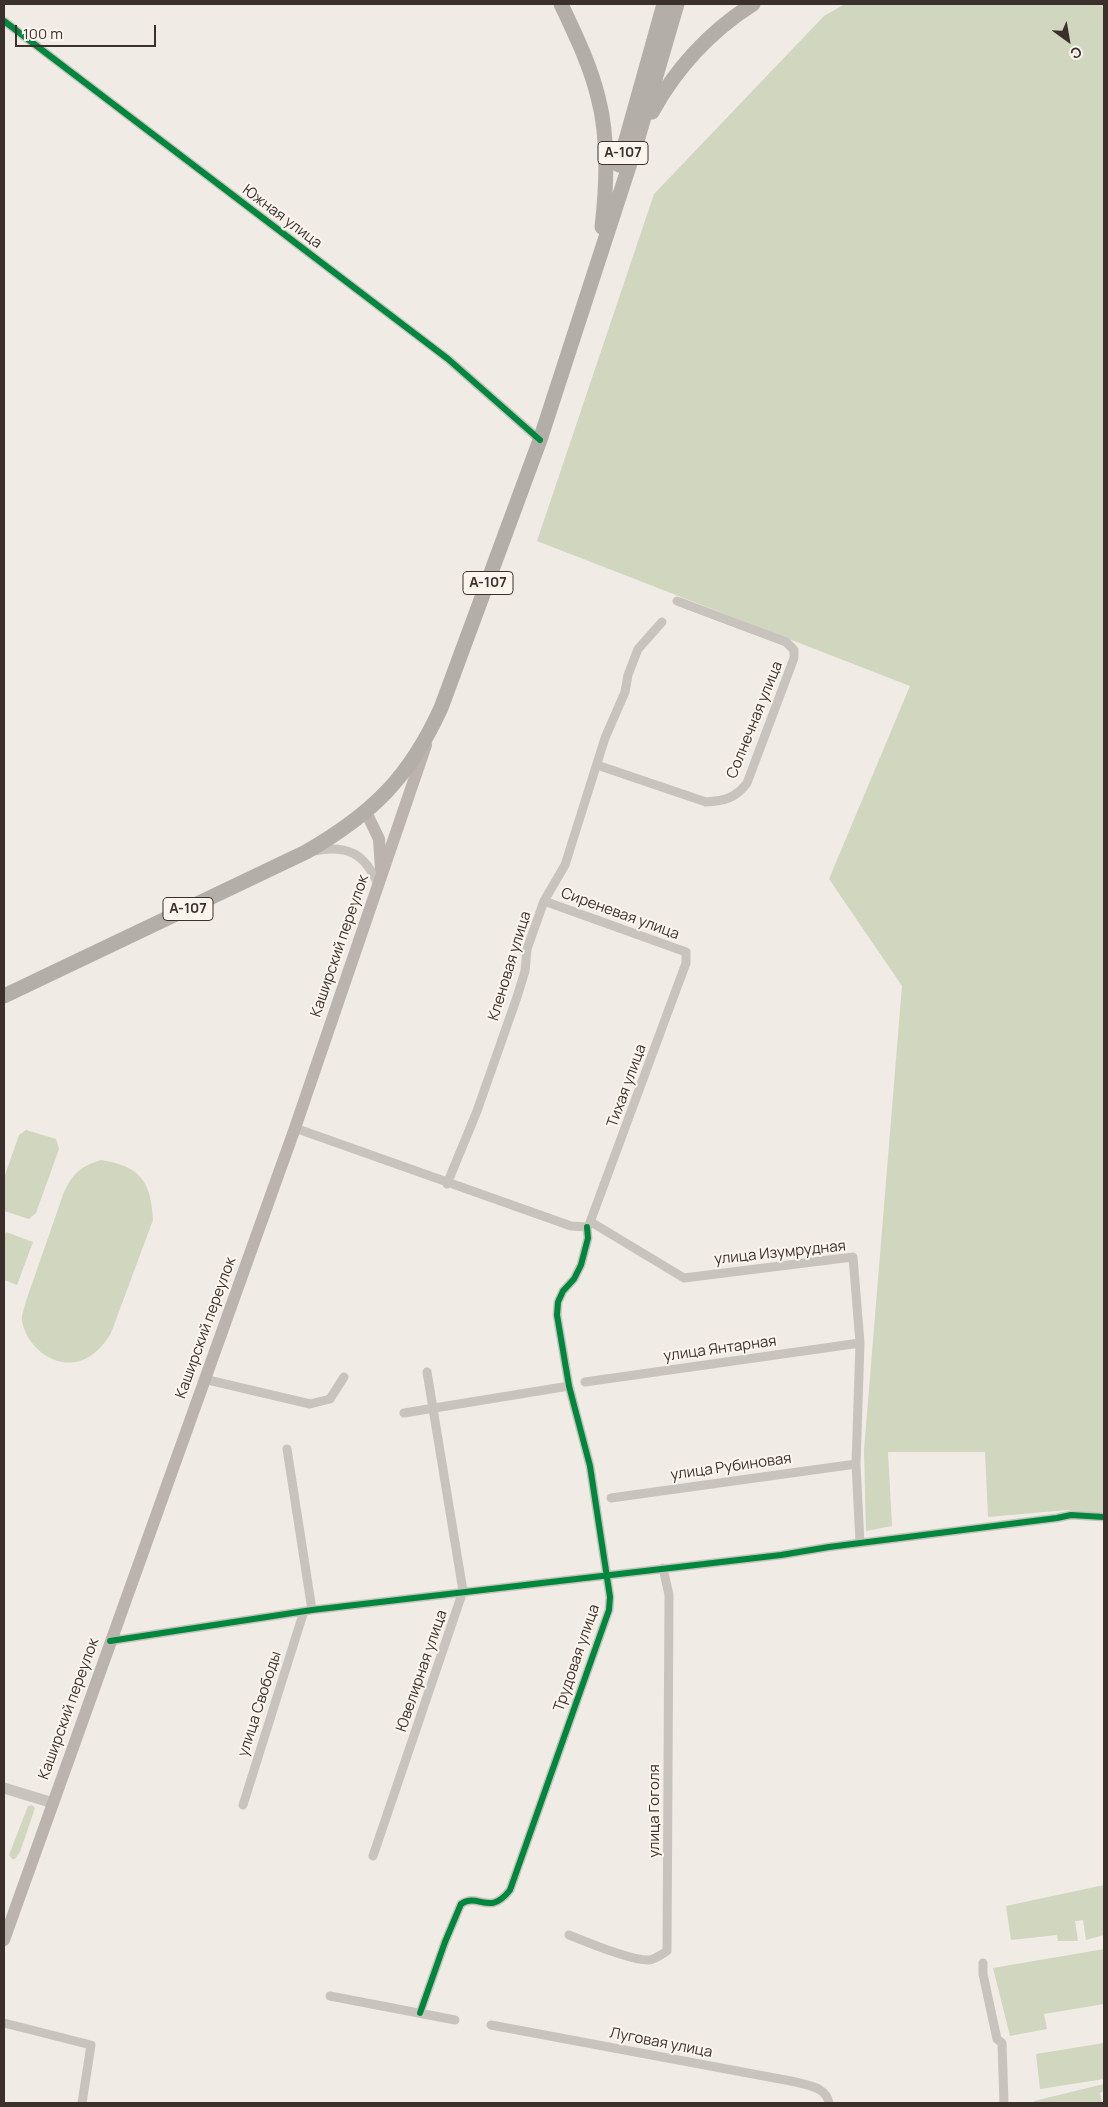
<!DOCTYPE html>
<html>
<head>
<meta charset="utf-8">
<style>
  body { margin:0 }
  #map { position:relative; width:1108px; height:2107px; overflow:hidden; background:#f0ebe5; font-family:Manrope,sans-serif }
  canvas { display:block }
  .frame { position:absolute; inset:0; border:5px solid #3b302b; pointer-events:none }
  .north { position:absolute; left:1043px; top:15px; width:50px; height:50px; -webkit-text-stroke:4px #fbf5ee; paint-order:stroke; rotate:148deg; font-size:14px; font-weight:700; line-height:20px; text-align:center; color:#3b302b }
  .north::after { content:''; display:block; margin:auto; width:18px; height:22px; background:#3b302b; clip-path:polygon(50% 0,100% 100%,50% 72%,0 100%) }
  .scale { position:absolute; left:15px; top:25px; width:141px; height:22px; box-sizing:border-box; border:2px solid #3b302b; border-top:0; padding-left:6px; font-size:15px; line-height:18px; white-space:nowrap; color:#3b302b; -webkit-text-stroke:4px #fbf5ee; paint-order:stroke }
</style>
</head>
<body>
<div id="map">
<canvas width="1108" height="2107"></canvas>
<div class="frame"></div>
<div class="north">С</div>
<div class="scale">100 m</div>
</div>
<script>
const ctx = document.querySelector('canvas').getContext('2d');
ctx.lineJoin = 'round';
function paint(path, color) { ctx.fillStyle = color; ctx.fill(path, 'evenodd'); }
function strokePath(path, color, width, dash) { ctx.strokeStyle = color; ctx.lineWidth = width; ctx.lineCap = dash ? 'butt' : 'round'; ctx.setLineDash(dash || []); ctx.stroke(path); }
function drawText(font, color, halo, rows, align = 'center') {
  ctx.font = font + ' Manrope,sans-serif'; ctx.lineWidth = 4; ctx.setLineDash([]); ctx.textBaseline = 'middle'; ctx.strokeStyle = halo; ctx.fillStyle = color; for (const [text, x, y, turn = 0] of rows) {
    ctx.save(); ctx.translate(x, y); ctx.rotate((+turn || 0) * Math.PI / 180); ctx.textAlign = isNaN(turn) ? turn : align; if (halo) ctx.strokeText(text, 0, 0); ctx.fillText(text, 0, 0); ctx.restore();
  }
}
const green = new Path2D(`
  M 845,4 L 1104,4 L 1104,1514 L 1067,1510 L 988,1517 L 985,1452 L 888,1452 L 892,1526 L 866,1531 L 864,1450 L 902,986 L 829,879 L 910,686 L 537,541 L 654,194 L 824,16 Z
  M 26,1130 L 56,1139 L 59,1149 L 36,1213 L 29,1219 L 4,1211 L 4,1178 L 19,1135 Z
  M 101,1160 C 140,1166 151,1181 153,1220 L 111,1333 C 105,1343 98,1352 87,1358 C 60,1373 26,1349 22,1320 C 21,1315 25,1307 26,1301 L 64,1192 C 74,1172 80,1167 101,1160 Z
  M 6,1232 L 33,1242 L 17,1285 L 4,1280 L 4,1237 Z
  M 32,1805 L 35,1808 L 20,1852 L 15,1859 L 12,1859 L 9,1855 L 28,1806 Z
  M 1104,1885 L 1104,1935 L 1086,1940 L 1083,1920 L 1075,1921 L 1078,1941 L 1058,1941 L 1057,1935 L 1011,1940 L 1006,1906 Z
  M 1104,1949 L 1104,2004 L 1044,2014 L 1047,2029 L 1010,2036 L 993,1968 Z
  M 1104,2043 L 1104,2079 L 1040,2089 L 1036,2054 Z
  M 1104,2084 L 1104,2091 L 1100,2093 L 1102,2103 L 1034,2103 L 1034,2101 Z`);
const minor = new Path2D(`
  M 4,21 L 448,359 L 540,440
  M 597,765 L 706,802 C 724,801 736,798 747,783 L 794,658 L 794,650 L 786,642 L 677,601
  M 314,851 C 348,844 366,854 379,887
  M 544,901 L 686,952 L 686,963 L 589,1225
  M 295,1128 L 571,1226 L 587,1227
  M 447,1184 L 477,1111 L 517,997 L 525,971 L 527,949 L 544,901 L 565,865 L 605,738 L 625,692 L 628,675 L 638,649 L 662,622
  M 591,1222 L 684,1278 L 853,1257 L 860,1343 L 856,1464 L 860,1543
  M 204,1379 L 310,1404 L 330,1399 L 344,1377
  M 585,1382 L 860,1343
  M 404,1413 L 569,1386
  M 287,1449 L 312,1610
  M 611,1498 L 856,1464
  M 110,1641 L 312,1610 L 781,1555 L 829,1547 L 1057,1518 L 1071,1515 L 1104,1517
  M 243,1805 L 304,1611
  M 373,1856 L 463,1591 L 427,1372
  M 569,1935 C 586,1942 632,1961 649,1960 C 656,1959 662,1954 667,1951 L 669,1595 L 663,1568
  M 983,1963 L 983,1974 L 997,2039 L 1002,2043 L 1004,2103
  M 330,1996 L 455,2020
  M 420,2013 L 445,1942 L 461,1904 C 479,1892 489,1917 510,1890 L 609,1610 L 610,1597 L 590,1466 L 569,1386 L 557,1315 L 558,1302 L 563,1291 L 574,1279 L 581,1265 L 588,1238 L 587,1227
  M 4,2023 L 91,2045 L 82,2103
  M 491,2025 L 796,2082 C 809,2086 826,2087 829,2103`);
const tertiary = new Path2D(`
  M 4,1788 L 53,1803`);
const secondary = new Path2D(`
  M 366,812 L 379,839 L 381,869
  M 4,1940 L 295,1128 L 426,745`);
const trunk = new Path2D(`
  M 561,4 C 575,34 590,64 598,97 C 609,138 607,184 602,227
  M 652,112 C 677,67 709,32 753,4
  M 619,165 L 664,4
  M 4,996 L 306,852 C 372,814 409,778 441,708 L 540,440 L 635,148 L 677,4`);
const cycleway = new Path2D(`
  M 4,21 L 448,359 L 540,440
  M 110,1641 L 312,1610 L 781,1555 L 829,1547 L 1057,1518 L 1071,1515 L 1104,1517
  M 420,2013 L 445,1942 L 461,1904 C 479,1892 489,1917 510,1890 L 609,1610 L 610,1597 L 590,1466 L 569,1386 L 557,1315 L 558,1302 L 563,1291 L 574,1279 L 581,1265 L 588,1238 L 587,1227`);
const shields = [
  [623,153,50],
  [488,583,50],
  [188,909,50]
];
const shieldNames = [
  ["А-107",623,153],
  ["А-107",488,583],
  ["А-107",188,909]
];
const streetNames = [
  ["Южная улица",282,217,37],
  ["Солнечная улица",755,720,-68],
  ["Сиреневая улица",620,914,20],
  ["Каширский переулок",340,946,-71],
  ["Кленовая улица",510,966,-73],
  ["Тихая улица",627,1086,-70],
  ["улица Изумрудная",780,1253,-6],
  ["Каширский переулок",206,1328,-70],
  ["улица Янтарная",720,1349,-8],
  ["улица Рубиновая",731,1467,-8],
  ["Трудовая улица",577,1658,-71],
  ["Ювелирная улица",422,1671,-71],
  ["улица Свободы",260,1704,-72],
  ["Каширский переулок",69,1709,-70],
  ["улица Гоголя",655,1811,-90],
  ["Луговая улица",661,2043,11]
];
paint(green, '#d1d6bf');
strokePath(minor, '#c9c3be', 9);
strokePath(tertiary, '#c9c3be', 11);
strokePath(secondary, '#bab3ae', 12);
strokePath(trunk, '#b4aea8', 15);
strokePath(cycleway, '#00873e', 6);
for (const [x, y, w] of shields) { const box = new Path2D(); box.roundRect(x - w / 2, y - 11.5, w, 23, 4); ctx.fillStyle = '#fbf5ee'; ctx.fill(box); strokePath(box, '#3b302b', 1); }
drawText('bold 14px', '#3b302b', null, shieldNames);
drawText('15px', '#3b302b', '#fbf5ee', streetNames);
</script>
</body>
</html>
